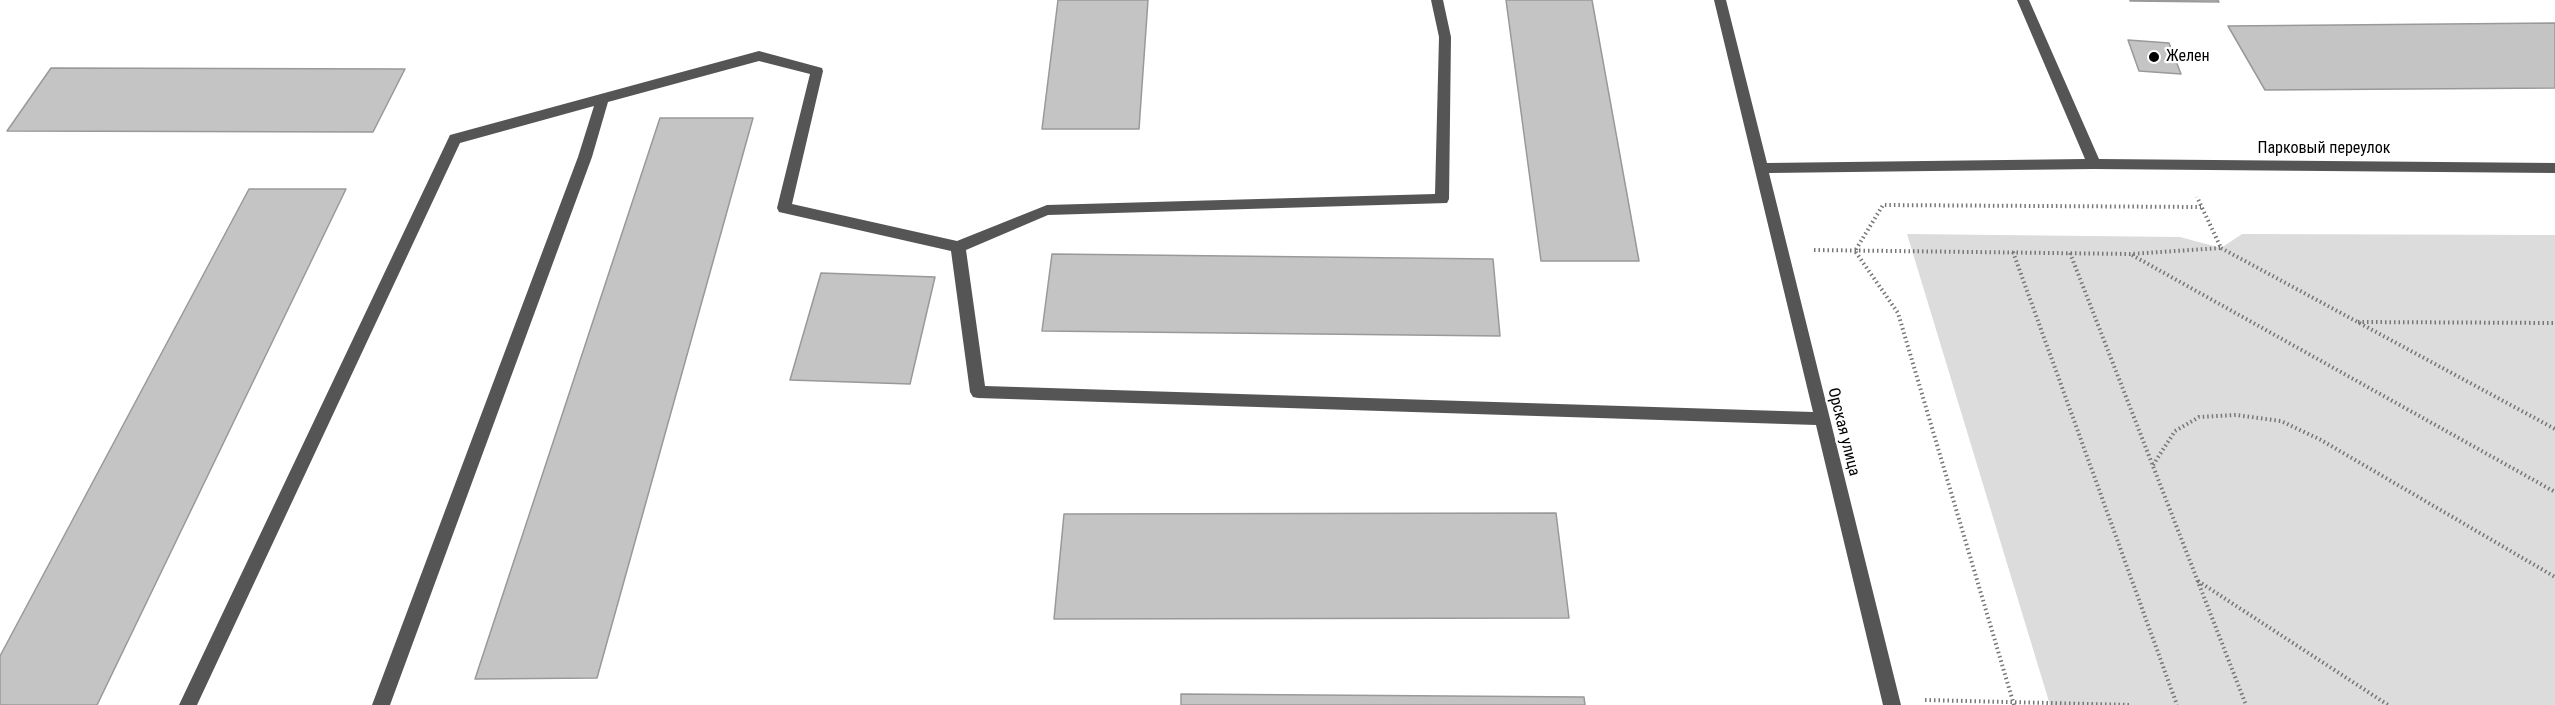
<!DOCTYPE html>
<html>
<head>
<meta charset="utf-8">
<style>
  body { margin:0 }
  canvas { display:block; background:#fff }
</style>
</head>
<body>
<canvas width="2555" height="705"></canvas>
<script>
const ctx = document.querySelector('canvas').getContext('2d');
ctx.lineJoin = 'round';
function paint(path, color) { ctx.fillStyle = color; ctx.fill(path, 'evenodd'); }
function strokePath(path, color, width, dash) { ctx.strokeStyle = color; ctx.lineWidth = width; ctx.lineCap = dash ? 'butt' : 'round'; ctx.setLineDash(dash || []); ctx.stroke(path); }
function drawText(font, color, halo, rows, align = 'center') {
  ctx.font = font + ' "Roboto Condensed",sans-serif'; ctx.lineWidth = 4.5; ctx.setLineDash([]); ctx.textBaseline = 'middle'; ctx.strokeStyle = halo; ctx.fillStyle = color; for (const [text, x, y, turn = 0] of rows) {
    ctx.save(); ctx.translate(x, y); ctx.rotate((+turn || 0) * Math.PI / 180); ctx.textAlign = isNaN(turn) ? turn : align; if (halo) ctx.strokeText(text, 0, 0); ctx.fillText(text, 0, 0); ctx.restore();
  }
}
const green = new Path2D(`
  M 1907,234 L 2180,237 L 2221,248 L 2242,234 L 2555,235 L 2555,705 L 2050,705 Z`);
const building = new Path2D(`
  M 1058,0 L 1148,0 L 1139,129 L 1042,129 Z
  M 1506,0 L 1592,0 L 1639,261 L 1541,261 Z
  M 2130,0 L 2218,0 L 2219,2 L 2130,1 Z
  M 2555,23 L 2555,88 L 2265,90 L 2228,26 Z
  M 2128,40 L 2169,43 L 2181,74 L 2139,71 Z
  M 51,68 L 405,69 L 373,132 L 7,131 Z
  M 660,118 L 753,118 L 597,678 L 475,679 Z
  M 249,189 L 346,189 L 97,705 L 0,705 L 0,656 Z
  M 1052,254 L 1493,259 L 1500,336 L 1042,331 Z
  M 821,273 L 935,277 L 910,384 L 790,380 Z
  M 1556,513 L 1569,618 L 1054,619 L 1064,514 Z
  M 1181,694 L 1584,697 L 1585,705 L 1181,705 Z`);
const path = new Path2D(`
  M 2221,248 L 2555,429
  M 1814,250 L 2130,254 L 2221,248 L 2197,197
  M 2013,252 L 2177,705
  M 2070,253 L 2246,705
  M 2132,255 L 2555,492
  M 2358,322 L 2555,323
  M 2153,465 L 2175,431 L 2199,417 L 2236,415 L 2281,421 L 2321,440 L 2555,577
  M 2198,581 L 2388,705
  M 1925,700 L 2131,705
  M 2014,705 L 1898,313 L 1855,251 L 1883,205 L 2201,207`);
const minor = new Path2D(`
  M 1431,0 L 1443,0 L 1451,37 L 1449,199 L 1447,203 L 1048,215 L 966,250 L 985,386 L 1813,412 L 1714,0 L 1726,0 L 1767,163 L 2085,159 L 2017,0 L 2029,0 L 2099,159 L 2555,163 L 2555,173 L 2094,169 L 1769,173 L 1901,705 L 1883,705 L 1816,425 L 978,398 L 973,397 L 970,392 L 951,251 L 779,212 L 777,208 L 810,74 L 759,61 L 608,102 L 592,157 L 390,705 L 372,705 L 578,157 L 594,106 L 460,143 L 197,705 L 179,705 L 450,135 L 759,51 L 822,68 L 823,71 L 792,204 L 957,241 L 1047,205 L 1435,194 L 1439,37 Z`);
const markers = [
  [2154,57,6,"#000"]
];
const poiNames = [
  ["Желен",2166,57]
];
const streetNames = [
  ["Парковый переулок",2324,149],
  ["Орская улица",1843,432,76]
];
paint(green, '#dcdcdc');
paint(building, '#c4c4c4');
strokePath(building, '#999', 1.5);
strokePath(path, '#777', 4, [1.5, 3]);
paint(minor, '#555');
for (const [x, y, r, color] of markers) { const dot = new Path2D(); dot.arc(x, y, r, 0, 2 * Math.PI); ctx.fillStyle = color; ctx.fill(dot); strokePath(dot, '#fff', 2); }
drawText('16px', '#000', '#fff', poiNames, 'left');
drawText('16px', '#000', '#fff', streetNames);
</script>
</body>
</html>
